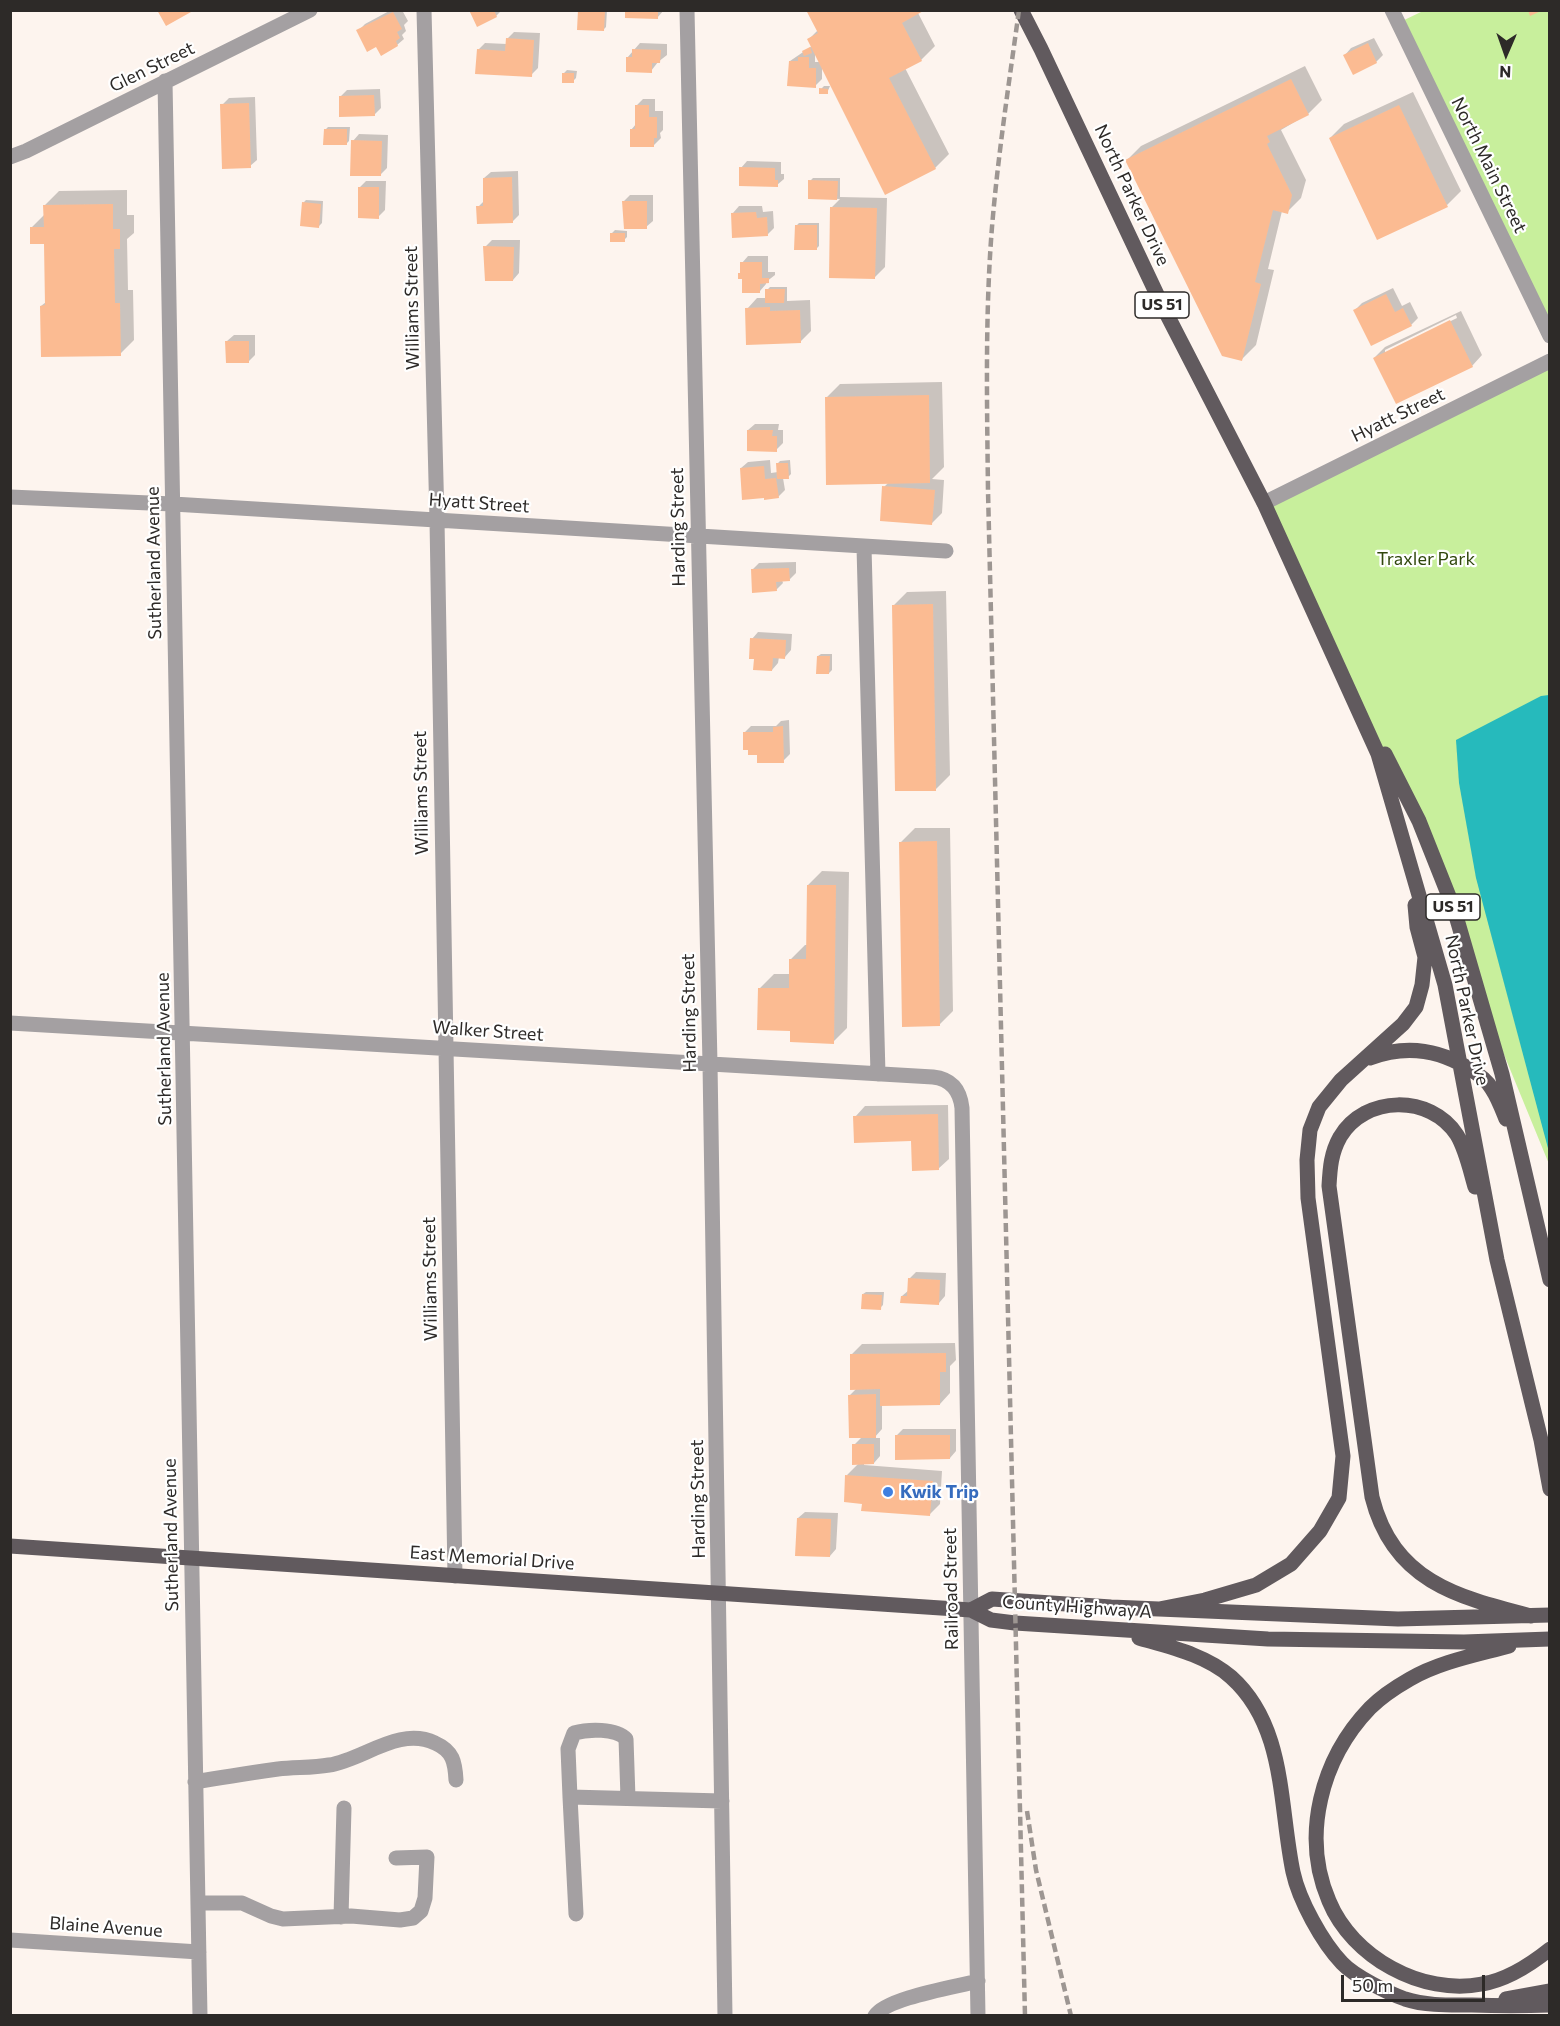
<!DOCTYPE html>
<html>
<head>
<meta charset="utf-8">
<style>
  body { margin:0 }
  #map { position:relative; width:1560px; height:2026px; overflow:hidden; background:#fdf4ee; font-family:Commissioner,sans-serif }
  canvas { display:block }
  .frame { position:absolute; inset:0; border:12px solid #2d2a28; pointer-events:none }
  .north { position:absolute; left:1476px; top:24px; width:60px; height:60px; -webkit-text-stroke:4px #fff; paint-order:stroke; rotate:182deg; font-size:16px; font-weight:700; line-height:24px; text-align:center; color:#2d2a28 }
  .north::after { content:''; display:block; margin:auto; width:21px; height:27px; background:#2d2a28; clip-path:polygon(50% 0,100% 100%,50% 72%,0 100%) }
  .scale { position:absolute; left:1341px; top:1975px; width:144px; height:27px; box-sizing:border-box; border:3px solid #2d2a28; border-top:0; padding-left:8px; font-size:18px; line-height:21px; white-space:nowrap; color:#2d2a28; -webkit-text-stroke:4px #fff; paint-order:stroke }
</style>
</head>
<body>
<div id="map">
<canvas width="1560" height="2026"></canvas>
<div class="frame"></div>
<div class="north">N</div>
<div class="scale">50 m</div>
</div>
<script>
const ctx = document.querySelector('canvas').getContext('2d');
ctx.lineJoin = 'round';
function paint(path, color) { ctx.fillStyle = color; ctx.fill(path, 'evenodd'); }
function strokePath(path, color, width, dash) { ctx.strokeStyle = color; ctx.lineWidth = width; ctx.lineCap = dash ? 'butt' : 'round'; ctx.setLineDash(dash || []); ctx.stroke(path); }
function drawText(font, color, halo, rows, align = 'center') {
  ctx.font = font + ' Commissioner,sans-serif'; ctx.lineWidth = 4.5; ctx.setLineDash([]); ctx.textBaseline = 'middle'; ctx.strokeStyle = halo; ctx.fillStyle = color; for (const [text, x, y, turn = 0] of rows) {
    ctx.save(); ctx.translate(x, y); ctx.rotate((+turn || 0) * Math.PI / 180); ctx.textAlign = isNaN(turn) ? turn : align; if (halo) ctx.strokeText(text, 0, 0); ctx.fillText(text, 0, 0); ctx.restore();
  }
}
const green = new Path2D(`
  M 1423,11 L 1549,11 L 1549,336 L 1398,23 Z
  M 1549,361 L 1549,1164 L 1482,1001 L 1454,909 L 1264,503 Z`);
const water = new Path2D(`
  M 1549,695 L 1550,695 L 1549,1152 L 1476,878 L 1459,783 L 1456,740 L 1541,696 Z`);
const shadow = new Path2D(`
  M 391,10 L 402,10 L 408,21 L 404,25 L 406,31 L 402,35 L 404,39 L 397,45 L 377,45 L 358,31 L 365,24 Z
  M 472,10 L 502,10 L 496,16 Z
  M 579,10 L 607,10 L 606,27 L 603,30 Z
  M 626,10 L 664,10 L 657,18 Z
  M 918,13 L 935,46 L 921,60 L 905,68 L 949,154 L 935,168 L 822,65 L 822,79 L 815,86 L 790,61 L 812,46 L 809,39 L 818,30 ZM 815,52 L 820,62 L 815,62 Z
  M 514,32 L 540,33 L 538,68 L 531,75 L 478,50 L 485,43 L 507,44 L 507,39 Z
  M 1374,38 L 1383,55 L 1376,62 L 1345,55 L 1351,48 Z
  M 640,43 L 667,44 L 667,55 L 658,62 L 651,71 L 627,58 Z
  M 1305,66 L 1322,100 L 1308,114 L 1281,130 L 1306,180 L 1301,198 L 1287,212 L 1282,211 L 1268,269 L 1274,270 L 1256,345 L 1242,359 L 1127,160 L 1141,146 Z
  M 567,70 L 577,71 L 576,78 L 573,81 L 564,73 Z
  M 824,86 L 830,86 L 827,93 L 821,89 Z
  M 380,89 L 381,108 L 374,115 L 341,96 L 347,90 Z
  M 1413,92 L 1461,191 L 1447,205 L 1330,138 L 1344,124 Z
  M 255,97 L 257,160 L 250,166 L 222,105 L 229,98 Z
  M 643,99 L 655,99 L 655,111 L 663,111 L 663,130 L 660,133 L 661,138 L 654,145 L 631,130 L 636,124 L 636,106 Z
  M 328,127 L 350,127 L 349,141 L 346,144 L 325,130 Z
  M 359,134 L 388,135 L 387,168 L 380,175 L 353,141 Z
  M 747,161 L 781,162 L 781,174 L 784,174 L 784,179 L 777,185 L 741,168 Z
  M 518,171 L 519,215 L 512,222 L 478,207 L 485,200 L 484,178 L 491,172 Z
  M 813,178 L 840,178 L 840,197 L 887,198 L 885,267 L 875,277 L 831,208 L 840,199 L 809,198 L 810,181 Z
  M 366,181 L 386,181 L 385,210 L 378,217 L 359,188 Z
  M 127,190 L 127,215 L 134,215 L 134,233 L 127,239 L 128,290 L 133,290 L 134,340 L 120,354 L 41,306 L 46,302 L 45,243 L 31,228 L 45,214 L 45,205 L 59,191 Z
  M 630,195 L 653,195 L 653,221 L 646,227 L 623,202 Z
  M 306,200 L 323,201 L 322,223 L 319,226 L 303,203 Z
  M 739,206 L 762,206 L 763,212 L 773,211 L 774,228 L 767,235 L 733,213 Z
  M 799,223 L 819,223 L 819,246 L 816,249 L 796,226 Z
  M 615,230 L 627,231 L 627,237 L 624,240 L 612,233 Z
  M 492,240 L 520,240 L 519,273 L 513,280 L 485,247 Z
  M 748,256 L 768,256 L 768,272 L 775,272 L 775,275 L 766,282 L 766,284 L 760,291 L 739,274 L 742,271 L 742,263 Z
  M 770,287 L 787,287 L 787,301 L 810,300 L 811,331 L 800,342 L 747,309 L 757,298 L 766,298 L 767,290 Z
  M 1393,288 L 1402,306 L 1410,302 L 1418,318 L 1411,325 L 1355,310 L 1362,303 Z
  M 1461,311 L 1482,355 L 1472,366 L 1374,358 L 1385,347 ZM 1456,315 L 1457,318 L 1385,353 L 1385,350 Z
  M 234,335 L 255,335 L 255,355 L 249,361 L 227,341 Z
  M 942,382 L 944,467 L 932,479 L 944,480 L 942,513 L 932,523 L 884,487 L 889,482 L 826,398 L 840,384 Z
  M 755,424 L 779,424 L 778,430 L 783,430 L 783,443 L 776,450 L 748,430 Z
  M 770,460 L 771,473 L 778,472 L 777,464 L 780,461 L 790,460 L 791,474 L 788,477 L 783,478 L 785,490 L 778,497 L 741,468 L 748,462 Z
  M 796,562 L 796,573 L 789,580 L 782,580 L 783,583 L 776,590 L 752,570 L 759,563 Z
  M 946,591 L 950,775 L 936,789 L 893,606 L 907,592 Z
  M 758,632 L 792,634 L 791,650 L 785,657 L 779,657 L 778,663 L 772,670 L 755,658 L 752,639 Z
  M 821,654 L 832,654 L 832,670 L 829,673 L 818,656 Z
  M 789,720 L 790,754 L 783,761 L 758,754 L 744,733 L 751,726 L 776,726 L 781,721 Z
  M 915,828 L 950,828 L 953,1011 L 939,1025 L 901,842 Z
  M 822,871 L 849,872 L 847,1028 L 833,1042 L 792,1029 L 760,988 L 774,974 L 791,974 L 791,959 L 805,945 L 807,945 L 808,885 Z
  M 948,1105 L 949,1159 L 938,1169 L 913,1140 L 855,1117 L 865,1106 Z
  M 916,1272 L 946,1273 L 945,1296 L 939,1303 L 902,1296 L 909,1290 L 909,1279 Z
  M 866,1292 L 884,1292 L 883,1305 L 880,1308 L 863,1294 Z
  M 955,1343 L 956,1360 L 950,1366 L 950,1393 L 940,1404 L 882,1405 L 882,1429 L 874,1438 L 880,1438 L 880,1456 L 874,1463 L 864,1463 L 864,1465 L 942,1471 L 940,1504 L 930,1514 L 864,1502 L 847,1475 L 859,1463 L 854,1445 L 862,1437 L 850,1395 L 857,1388 L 851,1355 L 862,1344 Z
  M 903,1429 L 956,1429 L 956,1451 L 950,1458 L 896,1436 Z
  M 805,1512 L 838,1513 L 836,1549 L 830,1556 L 798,1518 Z`);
const building = new Path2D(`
  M 157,10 L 190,10 L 191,12 L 166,26 Z
  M 469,10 L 494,10 L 497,17 L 477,27 Z
  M 578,10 L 605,10 L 604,31 L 577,30 Z
  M 625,10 L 658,10 L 658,19 L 625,18 Z
  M 806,10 L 925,10 L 902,23 L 922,61 L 889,78 L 936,169 L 885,195 L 807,39 L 818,33 Z
  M 1528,10 L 1543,10 L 1530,16 Z
  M 393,12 L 402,29 L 397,32 L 400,38 L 396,41 L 398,46 L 381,56 L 376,47 L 367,52 L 356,30 Z
  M 506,38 L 534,40 L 532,77 L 475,74 L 477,49 L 505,51 Z
  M 1368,43 L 1377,63 L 1353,75 L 1343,55 Z
  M 810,47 L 812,53 L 804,56 L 802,51 Z
  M 632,49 L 661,50 L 660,63 L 652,63 L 652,73 L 626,72 L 626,57 L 632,57 Z
  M 798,57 L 809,57 L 809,68 L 816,68 L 816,88 L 787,86 L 789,61 L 798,61 Z
  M 562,73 L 574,73 L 574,83 L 562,83 Z
  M 1291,79 L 1309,115 L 1267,136 L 1270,142 L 1267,144 L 1292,195 L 1288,214 L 1273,210 L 1255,282 L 1261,284 L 1242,361 L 1222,356 L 1125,160 Z
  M 819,88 L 828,89 L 828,94 L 819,94 Z
  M 374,95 L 375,116 L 339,117 L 339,96 Z
  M 249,103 L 251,168 L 222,169 L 220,104 Z
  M 635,105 L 649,105 L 649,117 L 657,117 L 657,138 L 654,138 L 654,147 L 630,147 L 630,129 L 635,129 Z
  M 1399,105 L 1448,207 L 1377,240 L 1329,138 Z
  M 324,129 L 347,129 L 347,145 L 323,145 Z
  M 351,140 L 382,141 L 381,176 L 350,176 Z
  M 739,167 L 775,168 L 775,180 L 778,180 L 778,187 L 739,186 Z
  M 512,177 L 513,223 L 477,224 L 476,206 L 483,206 L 483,178 Z
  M 808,180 L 838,181 L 837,200 L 808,199 Z
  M 358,187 L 379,187 L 379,219 L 358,218 Z
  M 622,201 L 647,201 L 647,229 L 624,229 Z
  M 302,202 L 321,204 L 319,228 L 300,226 Z
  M 113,204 L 113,229 L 120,229 L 120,249 L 114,249 L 115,303 L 120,303 L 121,356 L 41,357 L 40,306 L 45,305 L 44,244 L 30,244 L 30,227 L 44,227 L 43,205 Z
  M 830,207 L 877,208 L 875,279 L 829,278 Z
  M 756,212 L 757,218 L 767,217 L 768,236 L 732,238 L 731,213 Z
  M 795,225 L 817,225 L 817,250 L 794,250 Z
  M 610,233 L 625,233 L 625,242 L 610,242 Z
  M 483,246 L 514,247 L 513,281 L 485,281 Z
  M 740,262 L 762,262 L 762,278 L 769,278 L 769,283 L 760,284 L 760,293 L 742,293 L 742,279 L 738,279 L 738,273 L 740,273 Z
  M 765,289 L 785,289 L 784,303 L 765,303 Z
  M 1386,294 L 1395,312 L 1403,308 L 1412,326 L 1371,346 L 1353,310 Z
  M 770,307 L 770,311 L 800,310 L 801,343 L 746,345 L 745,308 Z
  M 1450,320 L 1473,367 L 1396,404 L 1373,358 Z
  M 225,341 L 249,341 L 249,363 L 226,363 Z
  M 929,395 L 930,483 L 826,485 L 825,397 Z
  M 747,430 L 773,430 L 772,436 L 777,436 L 777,452 L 747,451 Z
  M 776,463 L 788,463 L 789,479 L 777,479 Z
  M 764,466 L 765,479 L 776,478 L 779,498 L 764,500 L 764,498 L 742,500 L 740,468 Z
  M 882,486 L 935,490 L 932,525 L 880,521 Z
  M 789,568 L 790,581 L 776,582 L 777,591 L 752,593 L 751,569 Z
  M 933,604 L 936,791 L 895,791 L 892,605 Z
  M 750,638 L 786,640 L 785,659 L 773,658 L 772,671 L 753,670 L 754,659 L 749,659 Z
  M 817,656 L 830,656 L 829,674 L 816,674 Z
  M 783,726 L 784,763 L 757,763 L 757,755 L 748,755 L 748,750 L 743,750 L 743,732 L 773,732 L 773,727 Z
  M 937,841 L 940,1026 L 902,1027 L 899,842 Z
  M 807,885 L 836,885 L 834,1044 L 790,1042 L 790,1031 L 757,1030 L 758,988 L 789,988 L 789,959 L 806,959 Z
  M 938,1114 L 939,1170 L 912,1171 L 911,1141 L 854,1143 L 853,1116 Z
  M 908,1278 L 940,1280 L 939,1305 L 900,1303 L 901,1296 L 907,1296 Z
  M 862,1294 L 882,1295 L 881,1310 L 861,1309 Z
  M 946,1353 L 946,1372 L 940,1372 L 940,1405 L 880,1406 L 880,1389 L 850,1390 L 850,1354 Z
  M 876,1394 L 876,1438 L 849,1438 L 848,1395 Z
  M 895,1435 L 950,1435 L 950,1459 L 895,1460 Z
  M 852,1444 L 874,1444 L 874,1464 L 852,1465 Z
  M 845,1475 L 933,1481 L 930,1516 L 861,1511 L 862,1504 L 844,1502 Z
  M 797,1518 L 831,1519 L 830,1557 L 795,1556 Z`);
const minor = new Path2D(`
  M 424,10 L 437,520 L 455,1576
  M 687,10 L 710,1064 L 725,2016
  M 1392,10 L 1550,336
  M 165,81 L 200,2016
  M 10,157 L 26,151 L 310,10
  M 10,497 L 173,504 L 946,551
  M 1264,503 L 1550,361
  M 864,547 L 878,1074
  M 10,1023 L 933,1077 C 951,1079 960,1090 962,1108 L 978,2016
  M 195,1782 C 223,1777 250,1773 278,1769 C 295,1767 312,1768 329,1765 C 363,1760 399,1726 435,1743 C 453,1751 455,1762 456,1780
  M 570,1797 L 568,1749 L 574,1733 C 588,1729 616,1728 626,1739 L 628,1798
  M 198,1903 L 242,1903 L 271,1916 L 283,1919 L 351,1916 L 400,1920 L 413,1918 L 421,1911 L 425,1898 L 427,1857 L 396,1858
  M 576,1914 L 570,1797 L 722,1801
  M 341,1917 L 344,1808
  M 10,1940 L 199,1952
  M 875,2016 C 886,1998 956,1987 978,1981`);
const major = new Path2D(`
  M 1021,10 L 1041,49 L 1161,303 L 1264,503 L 1378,754 L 1445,985 L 1497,1260 L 1541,1440 L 1550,1489
  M 1385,754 L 1419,821 L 1454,909 L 1502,1074 L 1550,1280
  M 1370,1058 C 1404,1045 1437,1049 1468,1068 C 1477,1073 1487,1080 1492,1089 C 1498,1098 1502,1109 1506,1119
  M 1475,1187 C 1470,1170 1466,1150 1457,1135 C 1430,1094 1365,1095 1340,1137 C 1331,1153 1330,1168 1329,1186 L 1372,1497 C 1393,1581 1457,1597 1531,1616
  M 10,1546 L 971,1610 L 991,1620 L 1015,1623 L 1268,1639 L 1464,1642 L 1550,1639
  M 1159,1609 L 1205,1600 L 1256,1585 L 1291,1564 L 1320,1531 L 1339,1498 L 1343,1456 L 1308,1198 L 1307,1160 L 1310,1130 L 1319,1107 L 1341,1080 L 1403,1024 L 1416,1007 L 1422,985 L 1425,957 L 1417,927 L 1415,905
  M 971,1610 L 992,1599 L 1111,1607 L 1398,1619 L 1550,1615
  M 1139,1638 C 1170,1647 1206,1655 1231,1677 C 1286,1726 1279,1805 1293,1872 C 1299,1900 1322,1942 1342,1963 C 1354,1976 1388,1993 1405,1999 C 1427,2006 1449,2005 1472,2005 C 1498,2006 1524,2006 1550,2005
  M 1509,1646 C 1476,1655 1439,1662 1410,1679 C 1396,1687 1381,1697 1370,1708 C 1321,1759 1301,1836 1329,1901 C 1352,1957 1422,1996 1482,1984 C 1507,1980 1530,1965 1550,1949
  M 1506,1999 L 1550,1991`);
const rail = new Path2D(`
  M 1019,10 C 1009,83 998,155 992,227 C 985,315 987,403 988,491 L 1025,2016
  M 1027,1811 L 1036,1870 L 1071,2016`);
const markers = [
  [888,1492,6,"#3f7fe0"]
];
const shields = [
  [1162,305,54],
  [1453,907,54]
];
const shieldNames = [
  ["US 51",1162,305],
  ["US 51",1453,907]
];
const streetNames = [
  ["Glen Street",152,67,-26],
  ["North Main Street",1489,165,64],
  ["North Parker Drive",1132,195,65],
  ["Williams Street",412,308,-91],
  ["Hyatt Street",1398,415,-26],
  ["Hyatt Street",479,503,4],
  ["Harding Street",678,527,-91],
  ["Sutherland Avenue",154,563,-91],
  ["Williams Street",421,793,-91],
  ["North Parker Drive",1467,1010,78],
  ["Harding Street",689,1013,-91],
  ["Walker Street",488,1031,4],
  ["Sutherland Avenue",164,1049,-91],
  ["Williams Street",430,1279,-91],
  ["Harding Street",698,1499,-91],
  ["Sutherland Avenue",171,1535,-91],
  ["East Memorial Drive",492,1558,4],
  ["Railroad Street",951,1589,-91],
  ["County Highway A",1077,1607,4],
  ["Blaine Avenue",106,1927,4]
];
const parkNames = [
  ["Traxler Park",1426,559]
];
const shopNames = [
  ["Kwik Trip",900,1492]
];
paint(green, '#c8ef9c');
paint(water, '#26babc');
paint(shadow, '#0003');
paint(building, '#fbbb92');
strokePath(minor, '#a4a0a2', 15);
strokePath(major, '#615a5e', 15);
strokePath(rail, '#9d9692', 4.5, [9, 4.5]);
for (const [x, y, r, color] of markers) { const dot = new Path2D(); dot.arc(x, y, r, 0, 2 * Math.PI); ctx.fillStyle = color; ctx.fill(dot); strokePath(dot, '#fff', 2); }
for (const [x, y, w] of shields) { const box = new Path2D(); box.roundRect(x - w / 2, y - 13, w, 26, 4.5); ctx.fillStyle = '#fff'; ctx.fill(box); strokePath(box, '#2d2a28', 1.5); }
drawText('bold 16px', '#2d2a28', null, shieldNames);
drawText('18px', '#2d2a28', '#fff', streetNames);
drawText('18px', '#30470c', '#fff', parkNames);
drawText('bold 18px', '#366cbe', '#fff', shopNames, 'left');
</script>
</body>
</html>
